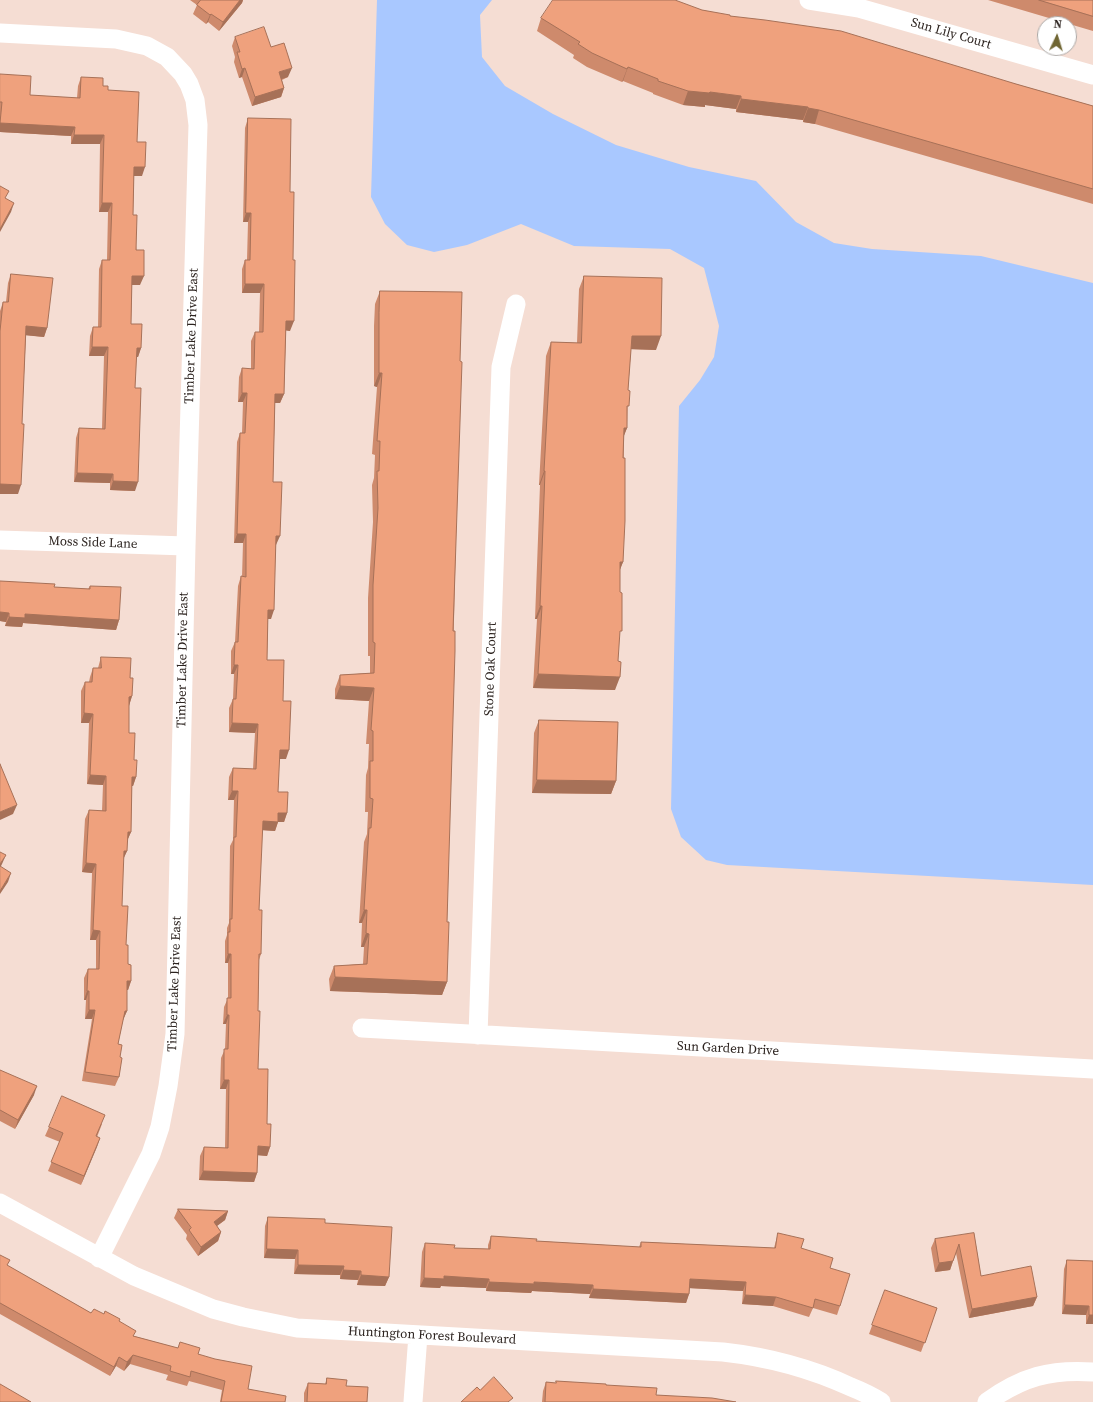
<!DOCTYPE html>
<html>
<head>
<meta charset="utf-8">
<style>
  body { margin:0 }
  #map { position:relative; width:1093px; height:1402px; overflow:hidden; background:#f5ddd3; font-family:"Source Serif 4",serif }
  canvas { display:block }
  .north { position:absolute; left:1037px; top:16px; width:40px; height:40px; box-sizing:border-box; background:#fff; border:1px solid #aba7a5; border-radius:50%; rotate:4deg; font-size:11px; font-weight:700; line-height:16px; text-align:center; color:#2c231f }
  .north::after { content:''; display:block; margin:auto; width:14px; height:18px; background:#706633; clip-path:polygon(50% 0,100% 100%,50% 72%,0 100%) }
</style>
</head>
<body>
<div id="map">
<canvas width="1093" height="1402"></canvas>
<div class="north">N</div>
</div>
<script>
const ctx = document.querySelector('canvas').getContext('2d');
ctx.lineJoin = 'round';
function paint(path, color) { ctx.fillStyle = color; ctx.fill(path, 'evenodd'); }
function strokePath(path, color, width, dash) { ctx.strokeStyle = color; ctx.lineWidth = width; ctx.lineCap = dash ? 'butt' : 'round'; ctx.setLineDash(dash || []); ctx.stroke(path); }
function drawText(font, color, halo, rows, align = 'center') {
  ctx.font = font + ' "Source Serif 4",serif'; ctx.lineWidth = 3; ctx.setLineDash([]); ctx.textBaseline = 'middle'; ctx.strokeStyle = halo; ctx.fillStyle = color; for (const [text, x, y, turn = 0] of rows) {
    ctx.save(); ctx.translate(x, y); ctx.rotate((+turn || 0) * Math.PI / 180); ctx.textAlign = isNaN(turn) ? turn : align; if (halo) ctx.strokeText(text, 0, 0); ctx.fillText(text, 0, 0); ctx.restore();
  }
}
const water = new Path2D(`
  M 377,0 L 492,0 L 480,15 L 482,57 L 505,86 L 553,114 L 616,145 L 689,167 L 756,181 L 796,222 L 834,243 L 872,249 L 981,256 L 1093,283 L 1093,885 L 727,865 L 706,860 L 681,837 L 671,809 L 679,406 L 700,380 L 714,357 L 719,326 L 704,268 L 670,249 L 574,246 L 521,224 L 467,245 L 434,252 L 407,245 L 385,224 L 371,197 Z`);
const minor = new Path2D(`
  M 809,0 L 859,8 L 1093,75
  M 0,33 L 116,39 L 147,46 L 167,57 L 183,74 L 189,84 L 195,100 L 198,125 L 186,546 L 175,1034 L 168,1086 L 160,1127 L 151,1154 L 99,1258
  M 0,540 L 186,546
  M 362,1028 L 1093,1069
  M 478,1035 L 501,367 L 516,304
  M 0,1203 L 134,1276 L 213,1309 L 243,1317 L 297,1328 L 723,1352 C 768,1357 810,1368 851,1387 C 861,1391 872,1396 881,1402
  M 413,1402 L 418,1335
  M 987,1402 C 1022,1377 1050,1369 1093,1372`);
const wall = new Path2D(`
  M 190,0 L 243,0 L 242,3 L 219,31 L 208,22 L 206,24 L 193,14 L 197,5 Z
  M 988,0 L 1093,0 L 1093,31 Z
  M 702,10 L 730,16 L 1016,84 L 1093,106 L 1093,204 L 815,124 L 803,122 L 803,120 L 736,112 L 736,109 L 705,105 L 705,107 L 683,105 L 653,94 L 653,93 L 623,81 L 622,82 L 587,67 L 573,58 L 574,55 L 537,31 L 541,18 Z
  M 235,37 L 271,47 L 288,77 L 282,80 L 284,88 L 281,97 L 252,106 L 242,77 L 239,78 L 234,62 L 235,57 L 232,46 Z
  M 0,74 L 30,95 L 77,98 L 78,86 L 81,77 L 103,86 L 108,90 L 137,142 L 142,176 L 134,176 L 133,215 L 140,285 L 132,285 L 131,324 L 141,348 L 138,357 L 136,357 L 135,388 L 135,491 L 110,490 L 110,483 L 74,482 L 76,438 L 79,428 L 102,429 L 104,356 L 89,356 L 90,336 L 93,327 L 98,327 L 99,269 L 102,260 L 107,260 L 108,212 L 99,212 L 100,144 L 71,144 L 71,136 L 0,132 Z
  M 248,118 L 290,192 L 290,331 L 286,330 L 284,394 L 280,403 L 275,403 L 273,482 L 276,545 L 271,619 L 268,619 L 267,660 L 283,701 L 286,759 L 279,759 L 278,792 L 287,813 L 284,822 L 278,822 L 275,831 L 262,830 L 259,910 L 261,954 L 259,960 L 258,1011 L 258,1069 L 270,1147 L 267,1156 L 258,1155 L 257,1173 L 254,1182 L 199,1180 L 200,1156 L 204,1147 L 225,1148 L 226,1089 L 220,1089 L 221,1058 L 225,1049 L 226,1024 L 223,1024 L 224,1007 L 228,998 L 228,963 L 225,963 L 225,941 L 227,935 L 227,928 L 229,923 L 230,846 L 233,840 L 234,800 L 228,800 L 229,777 L 233,768 L 253,769 L 255,733 L 229,732 L 229,708 L 233,699 L 234,674 L 231,674 L 231,651 L 235,642 L 238,586 L 241,576 L 242,577 L 243,543 L 234,543 L 237,442 L 240,433 L 242,433 L 243,402 L 238,402 L 239,377 L 242,368 L 251,369 L 251,341 L 255,332 L 259,332 L 260,293 L 242,293 L 242,269 L 245,260 L 247,260 L 248,222 L 243,222 L 245,128 Z
  M 11,274 L 47,328 L 44,337 L 26,335 L 18,494 L 0,494 L 0,311 L 3,302 L 6,302 L 8,283 Z
  M 584,276 L 656,350 L 631,349 L 628,390 L 627,428 L 624,435 L 623,562 L 620,569 L 619,638 L 615,690 L 533,688 L 537,619 L 535,619 L 540,485 L 539,485 L 546,356 L 551,342 L 577,343 L 579,289 Z
  M 380,291 L 460,361 L 447,922 L 447,982 L 442,995 L 330,991 L 329,979 L 334,966 L 363,964 L 364,947 L 361,947 L 362,923 L 359,923 L 364,842 L 367,834 L 368,812 L 365,812 L 366,775 L 368,768 L 369,744 L 366,744 L 369,701 L 335,699 L 335,689 L 340,675 L 370,673 L 370,656 L 368,656 L 368,598 L 373,522 L 372,485 L 374,478 L 375,455 L 372,454 L 377,387 L 374,386 L 374,326 L 375,304 Z
  M 0,581 L 54,587 L 88,589 L 90,586 L 119,620 L 116,630 L 23,623 L 22,627 L 5,626 L 6,622 L 0,621 Z
  M 101,657 L 130,678 L 132,696 L 129,705 L 129,733 L 134,760 L 136,777 L 133,786 L 132,786 L 131,832 L 127,841 L 127,851 L 123,859 L 122,906 L 128,964 L 131,981 L 128,990 L 127,990 L 127,1011 L 123,1020 L 118,1044 L 120,1057 L 119,1077 L 115,1086 L 82,1081 L 92,1019 L 85,1019 L 86,1000 L 84,1000 L 84,978 L 88,969 L 96,969 L 96,940 L 90,940 L 92,873 L 82,872 L 85,819 L 89,810 L 102,811 L 103,785 L 87,784 L 89,723 L 81,723 L 81,691 L 85,682 L 89,682 L 90,677 L 93,668 L 98,668 Z
  M 539,720 L 616,781 L 611,794 L 532,793 L 534,733 Z
  M 0,1070 L 34,1095 L 15,1129 L 0,1121 Z
  M 102,1124 L 97,1137 L 100,1138 L 81,1185 L 48,1171 L 60,1142 L 45,1136 L 49,1127 Z
  M 178,1209 L 228,1211 L 225,1220 L 217,1226 L 221,1232 L 218,1241 L 198,1256 L 186,1239 L 187,1235 L 174,1218 Z
  M 268,1217 L 325,1223 L 389,1277 L 385,1286 L 357,1285 L 358,1280 L 340,1279 L 340,1275 L 294,1274 L 295,1259 L 264,1258 L 265,1226 Z
  M 778,1233 L 830,1268 L 840,1306 L 837,1315 L 813,1308 L 809,1317 L 773,1306 L 742,1304 L 743,1291 L 690,1288 L 689,1294 L 686,1303 L 589,1298 L 590,1294 L 532,1291 L 531,1293 L 486,1291 L 486,1288 L 441,1286 L 440,1288 L 420,1287 L 422,1252 L 425,1243 L 454,1248 L 488,1249 L 488,1245 L 491,1236 L 536,1241 L 639,1247 L 641,1242 L 774,1248 Z
  M 974,1233 L 981,1276 L 1037,1297 L 1033,1306 L 969,1318 L 956,1253 L 950,1270 L 935,1272 L 931,1248 L 935,1239 Z
  M 0,1255 L 8,1266 L 91,1313 L 104,1314 L 119,1321 L 134,1336 L 198,1354 L 248,1389 L 285,1402 L 220,1402 L 222,1390 L 189,1381 L 187,1386 L 166,1380 L 168,1375 L 130,1364 L 124,1371 L 116,1366 L 110,1376 L 0,1314 Z
  M 1067,1260 L 1093,1261 L 1093,1324 L 1086,1324 L 1086,1315 L 1062,1314 L 1064,1269 Z
  M 885,1290 L 937,1308 L 921,1352 L 869,1334 Z
  M 327,1378 L 346,1386 L 367,1402 L 304,1402 L 304,1393 L 308,1383 L 325,1384 Z
  M 556,1381 L 606,1385 L 656,1395 L 736,1402 L 542,1402 L 543,1391 L 546,1382 L 556,1383 Z`);
const shadedWall = new Path2D(`
  M 240,0 L 243,0 L 242,3 L 219,31 L 223,22 Z
  M 211,14 L 208,22 L 206,24 L 210,15 Z
  M 628,67 L 623,81 L 622,82 L 627,69 Z
  M 245,68 L 242,77 L 239,78 L 242,69 Z
  M 292,68 L 288,77 L 276,81 L 279,72 Z
  M 284,88 L 281,97 L 252,106 L 255,97 Z
  M 688,91 L 710,92 L 741,96 L 736,109 L 705,105 L 705,107 L 683,105 Z
  M 741,99 L 808,107 L 803,120 L 736,112 Z
  M 808,108 L 819,110 L 815,124 L 803,122 Z
  M 0,123 L 75,127 L 71,136 L 0,132 Z
  M 74,135 L 104,135 L 100,144 L 71,144 Z
  M 134,167 L 145,167 L 142,176 L 131,176 Z
  M 14,203 L 11,212 L 0,232 L 0,229 Z
  M 102,203 L 112,203 L 108,212 L 99,212 Z
  M 246,213 L 251,213 L 248,222 L 243,222 Z
  M 132,276 L 144,276 L 140,285 L 129,285 Z
  M 245,284 L 264,284 L 260,293 L 242,293 Z
  M 286,321 L 294,321 L 290,331 L 282,330 Z
  M 26,326 L 47,328 L 44,337 L 23,335 Z
  M 632,336 L 661,336 L 656,350 L 627,349 Z
  M 92,347 L 108,347 L 104,356 L 89,356 Z
  M 137,348 L 141,348 L 138,357 L 134,357 Z
  M 379,373 L 382,373 L 377,387 L 374,386 Z
  M 242,393 L 247,393 L 243,402 L 238,402 Z
  M 275,394 L 284,394 L 280,403 L 272,403 Z
  M 624,428 L 627,428 L 622,441 Z
  M 544,471 L 545,471 L 540,485 L 539,485 Z
  M 77,473 L 113,474 L 110,483 L 74,482 Z
  M 113,481 L 138,482 L 135,491 L 110,490 Z
  M 0,484 L 21,485 L 18,494 L 0,494 Z
  M 237,534 L 246,534 L 243,543 L 234,543 Z
  M 276,536 L 280,536 L 276,545 L 273,545 Z
  M 620,562 L 623,562 L 618,575 Z
  M 540,606 L 542,606 L 537,619 L 535,619 Z
  M 268,610 L 274,610 L 271,619 L 265,619 Z
  M 0,612 L 9,613 L 6,622 L 0,621 Z
  M 25,614 L 119,620 L 116,630 L 23,623 L 22,627 L 5,626 L 9,617 Z
  M 234,665 L 238,665 L 234,674 L 231,674 Z
  M 538,674 L 620,677 L 615,690 L 533,688 Z
  M 340,686 L 374,688 L 369,701 L 335,699 Z
  M 132,696 L 129,706 L 129,697 Z
  M 84,713 L 93,714 L 89,723 L 81,723 Z
  M 232,723 L 258,724 L 255,733 L 229,732 Z
  M 280,750 L 289,750 L 286,759 L 276,759 Z
  M 90,775 L 106,776 L 103,785 L 87,784 Z
  M 132,777 L 136,777 L 133,786 L 129,786 Z
  M 537,780 L 616,781 L 611,794 L 532,793 Z
  M 232,791 L 238,791 L 234,800 L 228,800 Z
  M 17,805 L 13,814 L 0,820 L 0,812 Z
  M 278,813 L 287,813 L 284,822 L 278,822 L 275,831 L 260,830 L 263,821 Z
  M 128,832 L 131,832 L 127,841 Z
  M 124,851 L 127,851 L 123,860 Z
  M 6,855 L 2,864 L 0,868 L 0,864 Z
  M 86,863 L 96,864 L 92,873 L 82,872 Z
  M 11,873 L 8,882 L 0,894 L 0,891 Z
  M 364,910 L 367,910 L 362,923 L 359,923 Z
  M 93,930 L 100,931 L 96,940 L 90,940 Z
  M 366,933 L 369,934 L 364,947 L 361,947 Z
  M 228,954 L 231,954 L 228,963 L 225,963 Z
  M 335,977 L 447,982 L 442,995 L 330,991 Z
  M 127,981 L 131,981 L 128,990 L 124,990 Z
  M 87,991 L 89,991 L 86,1000 L 84,1000 Z
  M 89,1010 L 95,1010 L 92,1019 L 85,1019 Z
  M 125,1011 L 127,1011 L 123,1020 L 122,1020 Z
  M 227,1015 L 229,1015 L 226,1024 L 223,1024 Z
  M 224,1080 L 229,1080 L 226,1089 L 220,1089 Z
  M 37,1086 L 34,1095 L 15,1129 L 18,1120 Z
  M 100,1138 L 97,1147 L 81,1185 L 84,1176 Z
  M 258,1146 L 270,1147 L 267,1156 L 255,1155 Z
  M 203,1171 L 257,1173 L 254,1182 L 199,1180 Z
  M 228,1211 L 225,1220 L 210,1231 L 214,1222 Z
  M 221,1232 L 218,1241 L 198,1256 L 201,1247 Z
  M 267,1249 L 298,1250 L 295,1259 L 264,1258 Z
  M 953,1261 L 950,1270 L 935,1272 L 939,1263 Z
  M 298,1265 L 344,1266 L 340,1275 L 294,1274 Z
  M 343,1270 L 361,1271 L 358,1280 L 340,1279 Z
  M 361,1275 L 389,1277 L 385,1286 L 357,1285 Z
  M 444,1276 L 489,1279 L 486,1288 L 441,1286 L 440,1288 L 420,1287 L 424,1278 Z
  M 690,1279 L 746,1282 L 743,1291 L 687,1288 Z
  M 489,1282 L 534,1282 L 593,1285 L 590,1294 L 532,1291 L 531,1293 L 486,1291 Z
  M 593,1289 L 689,1294 L 686,1303 L 589,1298 Z
  M 745,1295 L 776,1297 L 773,1306 L 742,1304 Z
  M 1037,1297 L 1033,1306 L 969,1318 L 972,1309 Z
  M 1065,1305 L 1089,1306 L 1086,1315 L 1062,1314 Z
  M 1089,1315 L 1093,1315 L 1093,1324 L 1086,1324 Z
  M 133,1355 L 130,1364 L 124,1371 L 127,1362 Z
  M 119,1357 L 116,1366 L 110,1376 L 114,1367 Z`);
const building = new Path2D(`
  M 201,0 L 240,0 L 223,22 L 211,14 L 210,15 L 197,5 Z
  M 553,0 L 675,0 L 702,10 L 730,15 L 730,16 L 765,20 L 841,31 L 1016,84 L 1093,106 L 1093,189 L 819,110 L 808,108 L 808,107 L 741,99 L 741,96 L 710,92 L 709,93 L 688,91 L 658,81 L 658,79 L 628,67 L 627,69 L 592,53 L 578,44 L 580,42 L 541,18 Z
  M 1039,0 L 1093,0 L 1093,16 Z
  M 264,27 L 271,47 L 284,43 L 292,68 L 279,72 L 284,88 L 255,97 L 245,68 L 242,69 L 237,52 L 240,52 L 235,37 Z
  M 0,74 L 31,76 L 30,95 L 80,98 L 81,77 L 103,78 L 103,86 L 108,86 L 108,90 L 139,92 L 137,142 L 146,142 L 145,167 L 134,167 L 133,215 L 137,215 L 136,250 L 144,250 L 144,276 L 132,276 L 131,324 L 142,324 L 141,348 L 137,348 L 135,388 L 141,388 L 138,482 L 113,481 L 113,474 L 77,473 L 79,428 L 105,429 L 108,347 L 92,347 L 93,327 L 101,327 L 102,260 L 110,260 L 112,203 L 102,203 L 104,135 L 74,135 L 75,127 L 0,123 L 2,102 L 0,102 Z
  M 248,118 L 291,119 L 290,192 L 294,192 L 293,260 L 295,260 L 294,321 L 286,321 L 284,394 L 275,394 L 273,482 L 282,482 L 280,536 L 276,536 L 274,610 L 268,610 L 267,660 L 284,660 L 283,701 L 291,701 L 289,750 L 280,750 L 278,792 L 288,792 L 287,813 L 278,813 L 278,822 L 263,821 L 259,910 L 262,910 L 261,954 L 259,954 L 258,1011 L 260,1011 L 258,1069 L 268,1069 L 267,1124 L 271,1124 L 270,1147 L 258,1146 L 257,1173 L 203,1171 L 204,1147 L 228,1148 L 229,1080 L 224,1080 L 224,1049 L 228,1049 L 229,1015 L 227,1015 L 227,998 L 231,998 L 231,954 L 228,954 L 228,932 L 230,932 L 230,919 L 232,919 L 234,837 L 236,837 L 238,791 L 232,791 L 233,768 L 256,769 L 258,724 L 232,723 L 233,699 L 236,699 L 238,665 L 234,665 L 235,642 L 238,642 L 241,576 L 246,577 L 246,534 L 237,534 L 240,433 L 245,433 L 247,393 L 242,393 L 242,368 L 254,369 L 255,332 L 263,332 L 264,284 L 245,284 L 245,260 L 250,260 L 251,213 L 246,213 Z
  M 0,186 L 9,191 L 5,198 L 14,203 L 0,229 Z
  M 11,274 L 53,278 L 47,328 L 26,326 L 22,424 L 24,424 L 21,485 L 0,484 L 0,331 L 3,302 L 8,302 Z
  M 584,276 L 662,278 L 661,336 L 632,336 L 628,390 L 630,391 L 629,406 L 627,406 L 627,428 L 624,428 L 623,458 L 625,458 L 625,521 L 623,562 L 620,562 L 620,592 L 622,593 L 622,631 L 620,631 L 618,661 L 621,662 L 620,677 L 538,674 L 542,606 L 540,606 L 545,471 L 544,471 L 551,342 L 581,343 Z
  M 380,291 L 462,292 L 460,361 L 462,362 L 453,631 L 455,631 L 455,651 L 447,922 L 449,922 L 447,982 L 335,977 L 334,966 L 367,964 L 369,934 L 366,933 L 367,910 L 364,910 L 369,828 L 371,828 L 373,799 L 370,798 L 370,761 L 373,761 L 373,731 L 371,730 L 374,688 L 340,686 L 340,675 L 374,673 L 375,643 L 373,642 L 373,585 L 378,508 L 377,471 L 379,471 L 380,441 L 377,441 L 382,373 L 379,373 L 379,313 Z
  M 0,581 L 55,584 L 54,587 L 90,589 L 90,586 L 121,587 L 119,620 L 25,614 L 25,618 L 9,617 L 9,613 L 0,612 Z
  M 101,657 L 131,658 L 130,678 L 133,678 L 132,696 L 129,697 L 129,733 L 135,733 L 134,760 L 137,760 L 136,777 L 132,777 L 131,832 L 128,832 L 127,851 L 124,851 L 122,906 L 128,906 L 126,945 L 128,945 L 128,964 L 131,965 L 131,981 L 127,981 L 127,1011 L 125,1011 L 118,1044 L 122,1045 L 120,1057 L 122,1058 L 119,1077 L 85,1072 L 95,1010 L 89,1010 L 89,991 L 87,991 L 88,969 L 99,969 L 100,931 L 93,930 L 96,864 L 86,863 L 89,810 L 106,811 L 106,776 L 90,775 L 93,714 L 84,713 L 85,682 L 92,682 L 93,668 L 101,668 Z
  M 539,720 L 618,722 L 616,781 L 537,780 Z
  M 0,764 L 17,805 L 0,812 Z
  M 0,852 L 6,855 L 0,864 Z
  M 0,866 L 11,873 L 0,891 Z
  M 0,1070 L 37,1086 L 18,1120 L 0,1110 Z
  M 62,1096 L 105,1115 L 96,1136 L 100,1138 L 84,1176 L 51,1162 L 63,1133 L 49,1127 Z
  M 178,1209 L 228,1211 L 214,1222 L 221,1232 L 201,1247 L 189,1230 L 191,1228 Z
  M 268,1217 L 325,1219 L 325,1223 L 392,1227 L 389,1277 L 361,1275 L 361,1271 L 343,1270 L 344,1266 L 298,1265 L 298,1250 L 267,1249 Z
  M 778,1233 L 804,1239 L 801,1248 L 833,1258 L 830,1268 L 850,1274 L 840,1306 L 815,1299 L 813,1308 L 776,1297 L 745,1295 L 746,1282 L 690,1279 L 689,1294 L 593,1289 L 593,1285 L 534,1282 L 534,1284 L 489,1282 L 489,1279 L 444,1276 L 444,1279 L 424,1278 L 425,1243 L 455,1245 L 454,1248 L 490,1249 L 491,1236 L 537,1239 L 536,1241 L 641,1247 L 641,1242 L 775,1248 Z
  M 974,1233 L 981,1276 L 1031,1266 L 1037,1297 L 972,1309 L 959,1244 L 953,1261 L 939,1263 L 935,1239 Z
  M 0,1255 L 10,1260 L 7,1265 L 91,1313 L 94,1309 L 104,1314 L 105,1311 L 120,1319 L 119,1321 L 136,1331 L 133,1336 L 178,1348 L 180,1342 L 200,1348 L 198,1354 L 215,1359 L 252,1366 L 248,1389 L 286,1396 L 285,1402 L 221,1402 L 225,1381 L 191,1371 L 190,1377 L 170,1371 L 171,1366 L 133,1355 L 127,1362 L 119,1357 L 114,1367 L 0,1303 Z
  M 1067,1260 L 1093,1261 L 1093,1315 L 1089,1315 L 1089,1306 L 1065,1305 Z
  M 885,1290 L 937,1308 L 925,1343 L 872,1325 Z
  M 494,1377 L 513,1398 L 508,1402 L 461,1402 L 477,1387 L 480,1390 Z
  M 327,1378 L 347,1380 L 346,1386 L 368,1387 L 367,1402 L 307,1402 L 308,1383 L 326,1384 Z
  M 556,1381 L 606,1384 L 606,1385 L 657,1388 L 656,1395 L 712,1398 L 736,1402 L 545,1402 L 546,1382 L 556,1383 Z
  M 0,1384 L 31,1402 L 0,1402 Z`);
const streetNames = [
  ["Sun Lily Court",951,34,16],
  ["Timber Lake Drive East",192,336,-88],
  ["Moss Side Lane",93,543,2],
  ["Timber Lake Drive East",183,660,-89],
  ["Stone Oak Court",491,669,-88],
  ["Timber Lake Drive East",175,984,-88],
  ["Sun Garden Drive",728,1049,3],
  ["Huntington Forest Boulevard",432,1336,3]
];
paint(water, '#a9c8ff');
strokePath(minor, '#fff', 19);
paint(wall, '#ce8a6c');
paint(shadedWall, '#a77158');
paint(building, '#efa17d');
strokePath(building, '#a77158', 1);
drawText('13px', '#2c231f', '#fff', streetNames);
</script>
</body>
</html>
